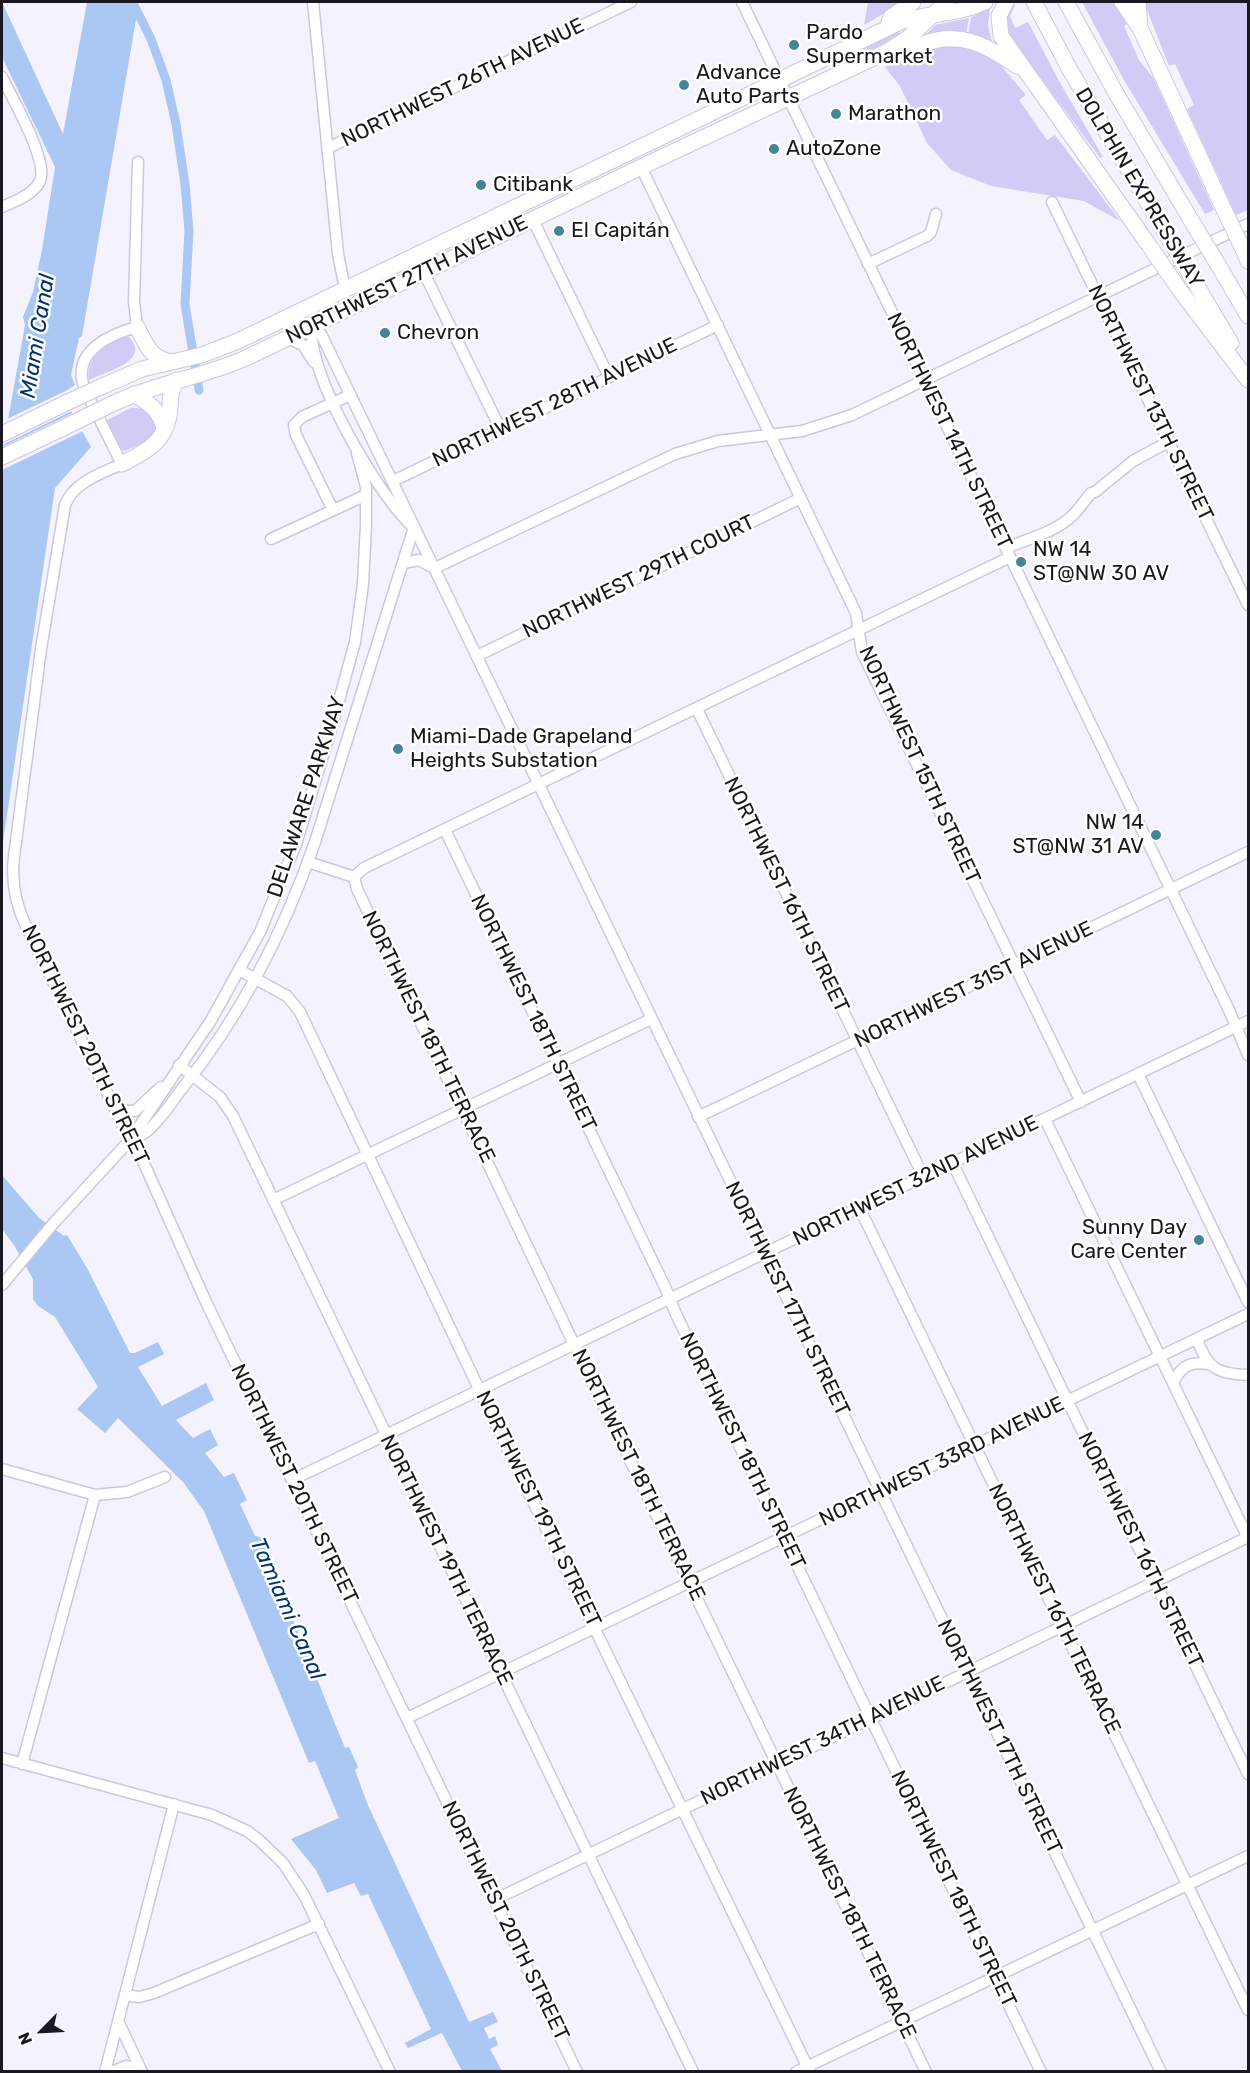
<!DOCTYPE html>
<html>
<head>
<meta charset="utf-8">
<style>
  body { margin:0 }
  #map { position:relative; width:1250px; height:2073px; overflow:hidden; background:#f4f2fc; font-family:Rubik,sans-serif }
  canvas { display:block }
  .frame { position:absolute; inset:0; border:3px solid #191820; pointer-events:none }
  .north { position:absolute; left:12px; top:2001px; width:60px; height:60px; -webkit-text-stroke:4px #fff; paint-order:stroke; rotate:246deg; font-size:16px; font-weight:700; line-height:24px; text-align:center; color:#191820 }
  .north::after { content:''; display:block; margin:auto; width:21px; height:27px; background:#191820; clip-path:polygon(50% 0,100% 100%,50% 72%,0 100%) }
</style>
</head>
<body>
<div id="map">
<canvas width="1250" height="2073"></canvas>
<div class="frame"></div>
<div class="north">N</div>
</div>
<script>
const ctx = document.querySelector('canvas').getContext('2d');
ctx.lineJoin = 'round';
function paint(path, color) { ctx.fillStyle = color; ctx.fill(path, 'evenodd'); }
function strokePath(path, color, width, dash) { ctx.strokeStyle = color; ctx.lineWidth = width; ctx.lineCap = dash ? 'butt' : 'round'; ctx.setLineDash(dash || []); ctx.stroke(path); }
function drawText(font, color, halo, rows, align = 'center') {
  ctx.font = font + ' Rubik,sans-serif'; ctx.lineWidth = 5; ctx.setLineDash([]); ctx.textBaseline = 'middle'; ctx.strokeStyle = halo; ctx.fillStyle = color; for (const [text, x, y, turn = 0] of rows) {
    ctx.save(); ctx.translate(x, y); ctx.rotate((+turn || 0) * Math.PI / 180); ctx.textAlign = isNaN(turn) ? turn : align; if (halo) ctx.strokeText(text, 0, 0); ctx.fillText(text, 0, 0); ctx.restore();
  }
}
const green = new Path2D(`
  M 868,2 L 904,2 L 864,25 Z
  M 1013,2 L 1015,6 L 1010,16 L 1015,28 L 1028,22 L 1059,81 L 1103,157 L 1100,158 L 1013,40 L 1009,39 L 1005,17 Z
  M 1082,2 L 1116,2 L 1127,24 L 1124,26 L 1139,60 L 1154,79 L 1214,210 L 1205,214 L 1124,80 Z
  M 1144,2 L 1248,2 L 1248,210 L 1236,215 L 1187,109 L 1194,105 L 1175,64 L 1169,66 Z
  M 990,8 L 988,25 L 992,42 L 968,35 L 971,17 Z
  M 969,18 L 966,35 L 926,35 L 935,25 Z
  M 897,32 L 900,33 L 881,45 L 848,61 L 847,59 L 861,50 Z
  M 967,44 L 998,62 L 1026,95 L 1019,100 L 1047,140 L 1055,135 L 1120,221 L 1084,201 L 991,186 L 951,170 L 927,143 L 900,86 L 885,67 L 933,47 Z
  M 123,337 L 129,337 C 152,361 105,372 89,380 C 86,356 105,346 123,337 Z
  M 130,408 C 145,406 151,415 157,427 C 151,441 138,446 124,451 L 119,446 L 106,421 Z`);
const water = new Path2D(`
  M 2,2 L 63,134 L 87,2 L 139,2 L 82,336 L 79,338 L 71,375 L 75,385 L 62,394 L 91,447 L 55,488 L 2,849 L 2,453 L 25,325 L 23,317 L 33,292 L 42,250 L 55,167 L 2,57 Z
  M 2,1175 L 39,1218 L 64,1236 L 67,1235 L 87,1268 L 130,1353 L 135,1353 L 158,1342 L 164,1354 L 138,1367 L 162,1406 L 206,1383 L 214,1400 L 176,1420 L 193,1438 L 210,1429 L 218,1445 L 205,1453 L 224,1477 L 234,1473 L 247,1500 L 240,1504 L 255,1536 L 260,1537 L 267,1551 L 265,1557 C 295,1619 318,1683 345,1748 L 349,1747 L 358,1767 L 355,1770 L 367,1803 L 469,2022 L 493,2012 L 498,2022 L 484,2028 L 489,2039 L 495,2036 L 498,2045 L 490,2049 L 502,2071 L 462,2071 L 442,2033 L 408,2048 L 405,2043 L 431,2029 L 368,1894 L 361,1896 L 354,1883 L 327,1893 L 316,1870 L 291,1839 L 339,1818 L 315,1761 L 309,1763 L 204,1511 L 183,1482 L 118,1418 L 105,1433 L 77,1409 L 98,1387 L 55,1317 L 38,1306 L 33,1299 L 33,1279 L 14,1245 L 2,1229 Z`);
const pier = new Path2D(`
  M 78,385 L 66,395 L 74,410 L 2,445 L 5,420 Z
  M 75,412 L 85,430 L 2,470 L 2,447 Z`);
const canal = new Path2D(`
  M 136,9 L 151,39 L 166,80 L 176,124 L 185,184 L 189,231 L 185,304 L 199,390`);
const minor = new Path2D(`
  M 313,2 L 338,254 L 345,289
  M 742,2 L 1229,1010 L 1248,1055
  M 2,77 C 12,98 49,161 40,181 C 33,195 15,201 2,207
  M 328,148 L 631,2
  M 138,162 L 134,302 L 137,327 C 111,334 74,350 83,384 C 86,394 93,404 97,414 C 105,430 113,447 122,464 C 100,474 74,482 65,505 L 41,649 L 14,857 C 11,882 15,903 26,926 L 130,1140 L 142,1159 L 206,1302 L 577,2072
  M 641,167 L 856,613 L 862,652 L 1081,1102
  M 1052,202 L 1248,605
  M 533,220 L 609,377
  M 868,264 L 927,236 L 931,232 L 936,214
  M 424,273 L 501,430
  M 281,323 C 295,321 311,323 321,334 L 1161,2072
  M 312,326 C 306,373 377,493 411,525
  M 287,338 L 303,345 L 314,362
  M 393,481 L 718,325
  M 333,510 L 296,435 L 294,425 L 302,417 L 350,395
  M 271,539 L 366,495
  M 1006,548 C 1028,539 1056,532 1073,515 C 1080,508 1085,500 1091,493 L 1095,492 L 1133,461 L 1170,441
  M 403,563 L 419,560 L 434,568
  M 435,568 L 675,454 L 718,441 L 802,431 L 852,415 L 1248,224
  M 477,656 L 801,498
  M 697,709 L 924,1178
  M 445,830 L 665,1287 L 676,1314 L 1041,2072
  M 308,862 L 354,877
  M 354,877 L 357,889 L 582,1361 L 926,2072
  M 354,877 L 364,868 L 1010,557
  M 239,970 L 287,996 L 300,1012 L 508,1450 L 810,2072
  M 179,1065 L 220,1097 L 233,1116 L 693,2072
  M 1138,1074 L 1248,1302
  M 114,1105 L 125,1111 L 135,1111 L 161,1087
  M 698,1117 L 1248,852
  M 1045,1119 L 1248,1538
  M 130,1140 C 135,1138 142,1135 146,1132 C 160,1121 171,1103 181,1090 C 241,1016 284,932 315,842 L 414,527
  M 953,1164 L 1248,1774
  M 273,1200 L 651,1019
  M 860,1209 L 1248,2010
  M 2,1285 L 52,1225 L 130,1140 L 210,1022 L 260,932 L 296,844 L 332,726 L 355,642 L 363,584 L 366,525 L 366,487 L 357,453
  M 1197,1339 C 1207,1368 1217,1374 1248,1375
  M 1173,1383 C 1181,1366 1190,1361 1209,1364
  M 2,1469 L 95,1495 L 127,1492 L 165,1477
  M 292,1480 L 1248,1021
  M 407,1718 L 1248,1314
  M 2,1758 L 212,1815 L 247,1831 L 259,1840 L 283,1863 L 304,1895 L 390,2072
  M 22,1764 L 95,1495
  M 494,1900 L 1248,1537
  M 125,1995 L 139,1997 L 154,1993 L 319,1924
  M 118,2021 L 142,2072
  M 105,2072 L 174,1804
  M 112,2072 L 126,2066 L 140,2069
  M 796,2072 L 1248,1856`);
const highway = new Path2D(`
  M 1006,2 L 999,16 L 1001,36 L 1146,241
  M 1034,2 L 1070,70 L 1165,232
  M 1066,2 L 1117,95 L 1191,220
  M 1122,2 L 1140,28 L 1227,216
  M 1138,2 L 1140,28
  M 889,22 L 891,17 L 913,2
  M 891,53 C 903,55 912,49 923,44 C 960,30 986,45 1017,66
  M 1242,247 L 1248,261
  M 1220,268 L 1248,316
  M 1194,281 L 1231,343
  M 1179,289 L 1248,380
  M 137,327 C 147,345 149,358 172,362
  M 105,385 L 142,369 L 202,355 L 238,341 L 900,22 C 930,12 955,16 985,2
  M 134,394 C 150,404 160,410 164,429
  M 114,403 C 157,383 203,377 246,358 L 641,167 L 886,52 L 908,38 L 947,2
  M 2,434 L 68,402
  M 2,457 L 63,428
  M 122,464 C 144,452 164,444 169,416 C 172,399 167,399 177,380`);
const highwayBridge = new Path2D(`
  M 1227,216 L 1242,247
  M 1191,220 L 1220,268
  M 1165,232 L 1194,281
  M 1146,241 L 1179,289
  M 68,402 L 105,385
  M 63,428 L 114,403`);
const markers = [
  [794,45,6,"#448498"],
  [684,85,6,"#448498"],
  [836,114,6,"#448498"],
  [774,149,6,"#448498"],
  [481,185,6,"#448498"],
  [559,231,6,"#448498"],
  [385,333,6,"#448498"],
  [1021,562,6,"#448498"],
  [398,749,6,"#448498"],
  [1156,835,6,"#448498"],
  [1199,1240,6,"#448498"]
];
const poiNames = [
  ["Pardo",806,33],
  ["Supermarket",806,57],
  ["Advance",696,73],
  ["Auto Parts",696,97],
  ["Marathon",848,114],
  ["AutoZone",786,149],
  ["Citibank",493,185],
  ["El Capitán",571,231],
  ["Chevron",397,333],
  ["NW 14",1033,550],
  ["ST@NW 30 AV",1033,574],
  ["Miami-Dade Grapeland",410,737],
  ["Heights Substation",410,761],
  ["NW 14",1144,823,"right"],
  ["ST@NW 31 AV",1144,847,"right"],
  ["Sunny Day",1187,1228,"right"],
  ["Care Center",1187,1252,"right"]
];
const streetNames = [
  ["NORTHWEST 26TH AVENUE",463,83,-26],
  ["DOLPHIN EXPRESSWAY",1139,188,59],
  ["NORTHWEST 27TH AVENUE",407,280,-26],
  ["NORTHWEST 28TH AVENUE",555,403,-26],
  ["NORTHWEST 13TH STREET",1150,403,64],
  ["NORTHWEST 14TH STREET",949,431,64],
  ["NORTHWEST 29TH COURT",639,577,-26],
  ["NORTHWEST 15TH STREET",919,765,65],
  ["DELAWARE PARKWAY",307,797,-72],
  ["NORTHWEST 16TH STREET",786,895,64],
  ["NORTHWEST 31ST AVENUE",974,985,-26],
  ["NORTHWEST 18TH STREET",533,1013,64],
  ["NORTHWEST 18TH TERRACE",428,1037,64],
  ["NORTHWEST 20TH STREET",85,1045,64],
  ["NORTHWEST 32ND AVENUE",916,1181,-26],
  ["NORTHWEST 17TH STREET",787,1299,64],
  ["NORTHWEST 18TH STREET",742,1451,64],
  ["NORTHWEST 33RD AVENUE",942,1462,-26],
  ["NORTHWEST 18TH TERRACE",638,1475,64],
  ["NORTHWEST 20TH STREET",294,1484,64],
  ["NORTHWEST 19TH STREET",538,1509,64],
  ["NORTHWEST 16TH STREET",1140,1550,64],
  ["NORTHWEST 19TH TERRACE",446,1560,64],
  ["NORTHWEST 16TH TERRACE",1054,1609,64],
  ["NORTHWEST 17TH STREET",999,1737,64],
  ["NORTHWEST 34TH AVENUE",823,1741,-26],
  ["NORTHWEST 18TH STREET",953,1889,64],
  ["NORTHWEST 18TH TERRACE",849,1913,64],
  ["NORTHWEST 20TH STREET",505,1921,64]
];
const waterNames = [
  ["Miami Canal",38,336,-81],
  ["Tamiami Canal",287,1609,66]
];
paint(green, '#d3caf6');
paint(water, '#aac8f3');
paint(pier, '#f4f2fc');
strokePath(canal, '#aac8f3', 9);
strokePath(minor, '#ccc7e0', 13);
strokePath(highway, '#ccc7e0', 17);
strokePath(minor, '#fff', 10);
strokePath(highway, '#fff', 15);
strokePath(highwayBridge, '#ccc7e0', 17, []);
strokePath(highwayBridge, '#fff', 15);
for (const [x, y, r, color] of markers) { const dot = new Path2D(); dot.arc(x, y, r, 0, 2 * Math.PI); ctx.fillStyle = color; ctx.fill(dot); strokePath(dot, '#fff', 2); }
drawText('21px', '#191820', '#fff', poiNames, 'left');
drawText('21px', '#191820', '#fff', streetNames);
drawText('italic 22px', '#023370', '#fff', waterNames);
</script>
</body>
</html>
